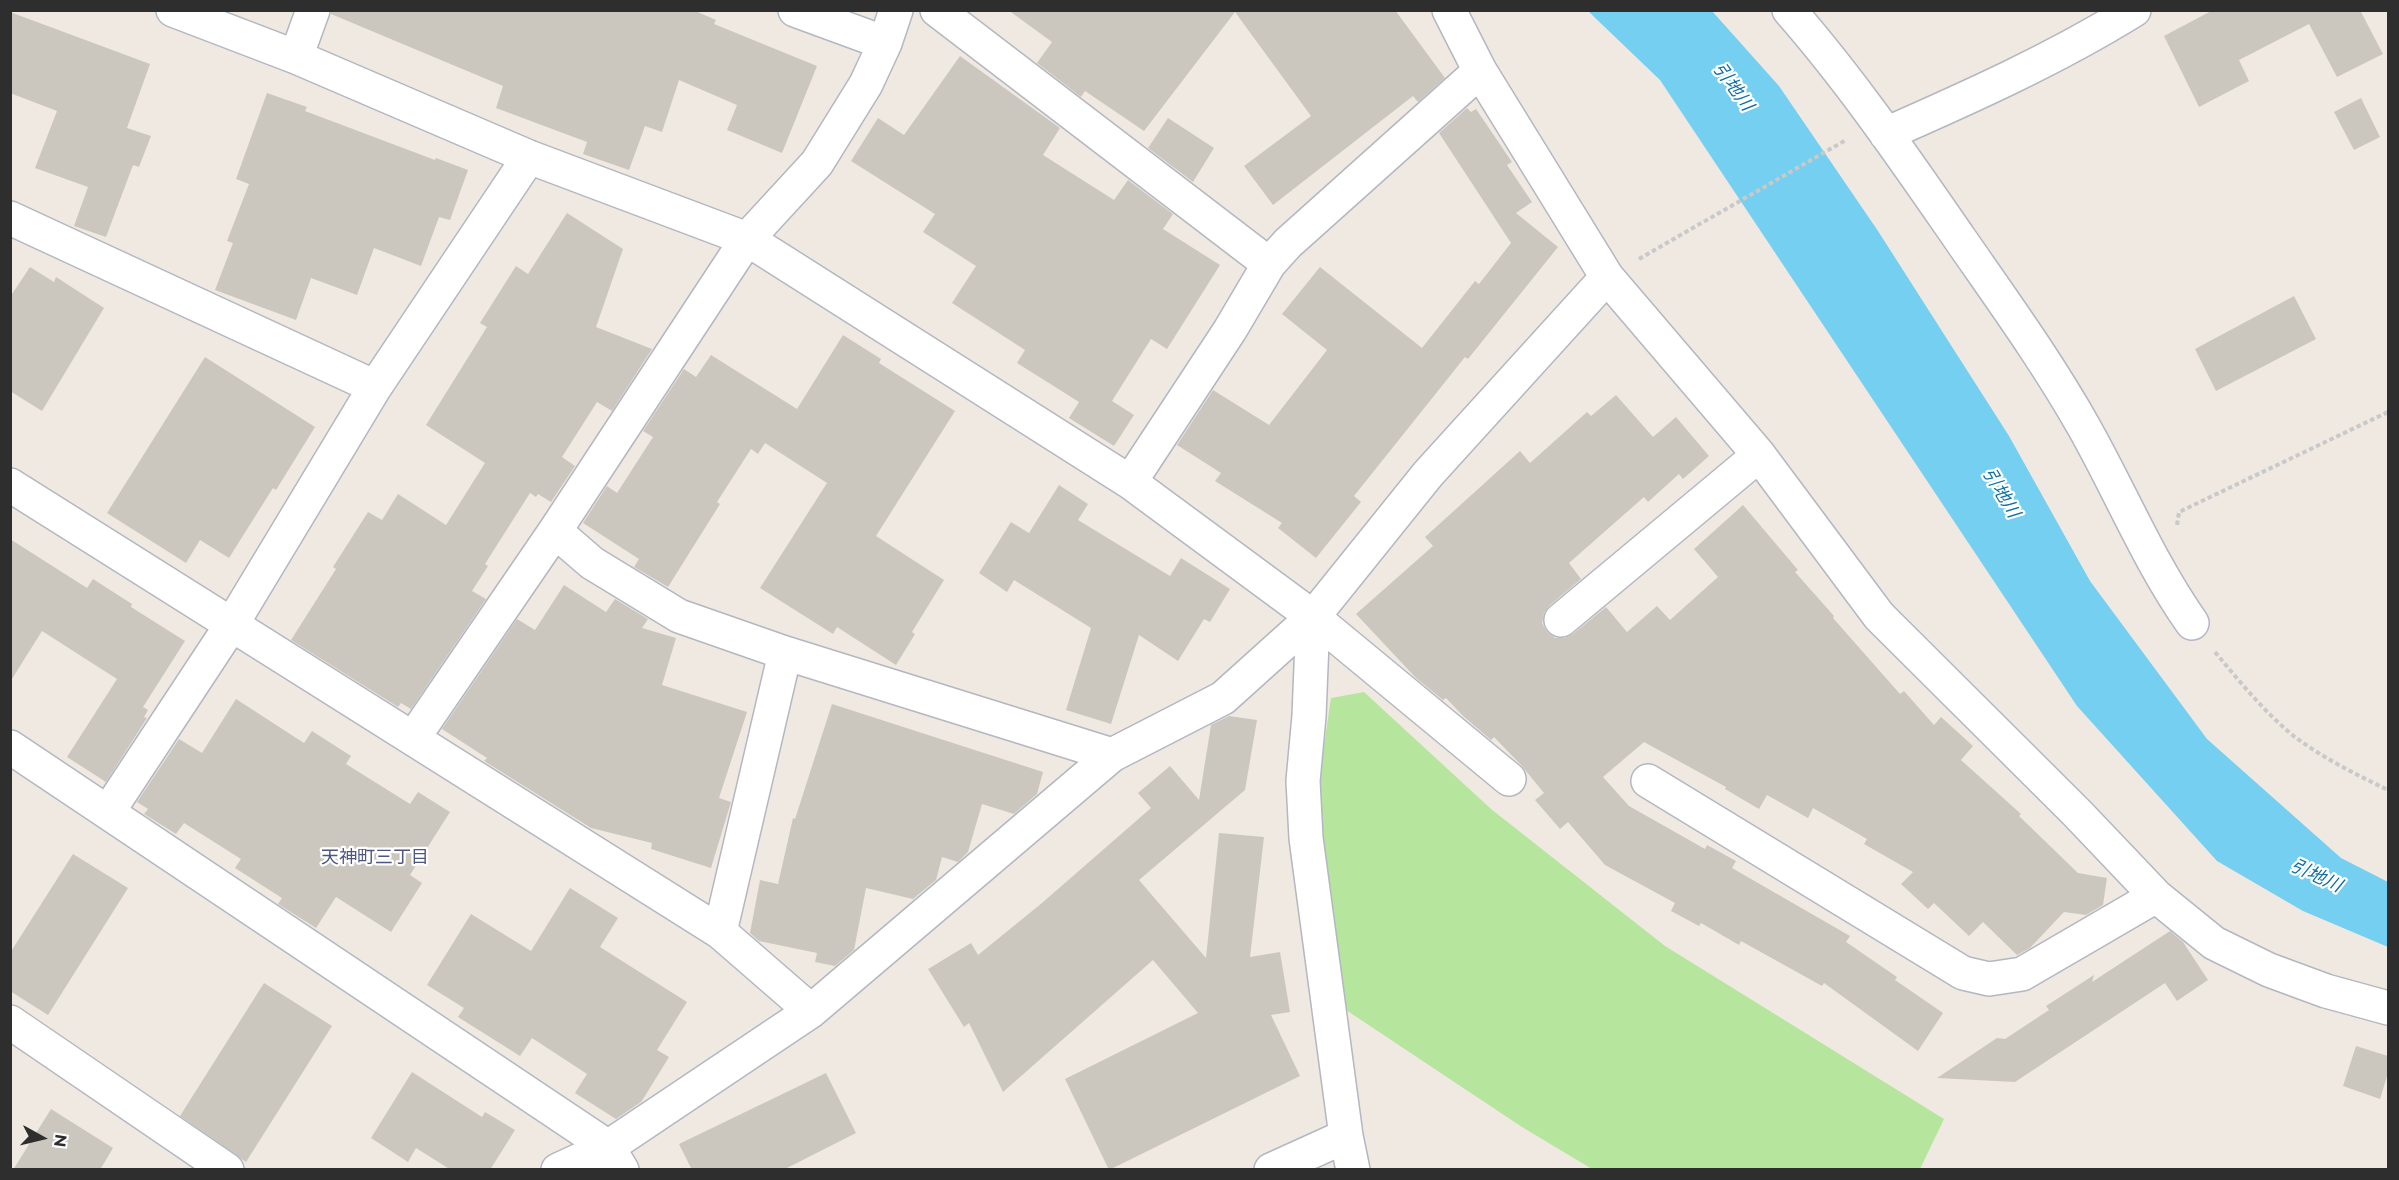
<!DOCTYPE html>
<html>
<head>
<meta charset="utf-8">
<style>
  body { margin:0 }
  #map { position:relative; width:2399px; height:1180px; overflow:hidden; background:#efe9e1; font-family:Montserrat,sans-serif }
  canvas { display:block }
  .frame { position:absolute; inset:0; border:12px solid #2e2e2e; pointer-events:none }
  .north { position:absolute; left:12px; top:1108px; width:60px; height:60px; -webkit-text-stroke:4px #fff; paint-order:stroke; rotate:98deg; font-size:16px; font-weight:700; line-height:24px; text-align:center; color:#2e2e2e }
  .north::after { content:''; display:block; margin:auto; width:21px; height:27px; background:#2e2e2e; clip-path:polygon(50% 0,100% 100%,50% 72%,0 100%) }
</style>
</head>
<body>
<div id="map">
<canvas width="2399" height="1180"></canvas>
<div class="frame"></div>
<div class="north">N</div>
</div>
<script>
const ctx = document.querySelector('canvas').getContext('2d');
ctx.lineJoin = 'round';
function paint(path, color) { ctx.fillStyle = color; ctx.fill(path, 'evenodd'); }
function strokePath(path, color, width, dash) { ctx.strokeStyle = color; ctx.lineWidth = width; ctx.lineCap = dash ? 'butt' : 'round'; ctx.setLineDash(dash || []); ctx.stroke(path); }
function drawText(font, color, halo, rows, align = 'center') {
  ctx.font = font + ' Montserrat,"Noto Sans JP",sans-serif'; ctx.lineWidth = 4.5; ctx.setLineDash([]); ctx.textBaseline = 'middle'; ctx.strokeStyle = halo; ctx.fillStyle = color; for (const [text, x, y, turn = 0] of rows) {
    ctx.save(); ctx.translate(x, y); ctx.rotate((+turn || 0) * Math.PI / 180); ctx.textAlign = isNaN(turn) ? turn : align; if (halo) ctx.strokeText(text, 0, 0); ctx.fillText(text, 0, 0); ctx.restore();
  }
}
const green = new Path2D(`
  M 1364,692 L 1491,809 L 1665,946 L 1944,1119 L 1920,1169 L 1592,1169 L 1522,1127 L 1346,1010 L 1315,806 L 1331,698 Z`);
const water = new Path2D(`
  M 1588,11 L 1712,11 L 1779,86 L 1878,231 L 2009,436 L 2090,581 L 2207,739 L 2341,858 L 2388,882 L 2388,947 L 2303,911 L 2217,861 L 2077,706 L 1660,80 Z`);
const building = new Path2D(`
  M 331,10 L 693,10 L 716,20 L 714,24 L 817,66 L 782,153 L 727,130 L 737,105 L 679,80 L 662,132 L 645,126 L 629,170 L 583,154 L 587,142 L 496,108 L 503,86 L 331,14 Z
  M 1008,10 L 1395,10 L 1445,78 L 1418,102 L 1413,96 L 1273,205 L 1244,166 L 1311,116 L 1235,12 L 1144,131 L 1085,91 L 1081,97 L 1037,63 L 1052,42 Z
  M 2213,10 L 2360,10 L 2383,54 L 2337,77 L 2309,24 L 2239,60 L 2249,81 L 2199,107 L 2164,36 Z
  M 10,12 L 150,64 L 127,128 L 151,136 L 139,167 L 133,165 L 106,237 L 74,226 L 88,187 L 35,168 L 57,111 L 10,93 Z
  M 960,56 L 1060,128 L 1043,155 L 1114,200 L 1128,180 L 1173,214 L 1163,229 L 1220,265 L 1167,349 L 1151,339 L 1112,401 L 1134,415 L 1114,446 L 1069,418 L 1079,402 L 1017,363 L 1025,350 L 952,303 L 976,266 L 923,232 L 935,214 L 851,161 L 878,118 L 904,135 Z
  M 267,93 L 307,107 L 305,111 L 435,160 L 436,158 L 468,170 L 450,220 L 439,217 L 421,266 L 374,248 L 357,295 L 311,278 L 296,320 L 215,290 L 233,243 L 227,241 L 249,184 L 236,179 Z
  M 2361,98 L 2380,137 L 2354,150 L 2334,112 Z
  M 1467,108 L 1471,112 L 1476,109 L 1512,162 L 1507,165 L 1532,202 L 1516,213 L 1558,247 L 1468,359 L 1465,357 L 1354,496 L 1361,502 L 1316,558 L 1278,528 L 1282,523 L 1215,481 L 1221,473 L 1177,445 L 1213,390 L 1269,425 L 1327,350 L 1282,314 L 1320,267 L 1422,348 L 1475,281 L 1479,284 L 1511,243 L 1439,133 Z
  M 1168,118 L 1214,148 L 1193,182 L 1148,148 Z
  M 567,213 L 623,249 L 596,327 L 652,349 L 612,411 L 597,402 L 562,457 L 575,466 L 551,502 L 538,494 L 536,497 L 530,493 L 485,564 L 488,566 L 472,591 L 486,599 L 411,709 L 401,703 L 398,707 L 291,640 L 336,569 L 333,567 L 368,512 L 382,520 L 398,494 L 446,525 L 485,463 L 426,425 L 487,327 L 480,323 L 516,266 L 528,274 Z
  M 30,267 L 54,282 L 56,277 L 104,308 L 42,411 L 10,391 L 10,297 Z
  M 2294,296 L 2316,339 L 2216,391 L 2195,349 Z
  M 843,335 L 881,359 L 879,363 L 955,411 L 876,536 L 944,580 L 912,632 L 915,634 L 896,665 L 837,627 L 833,634 L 760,588 L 827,483 L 765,443 L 758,454 L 751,449 L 717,502 L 720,504 L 668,587 L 634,567 L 639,559 L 583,523 L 607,486 L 617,493 L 653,437 L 643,431 L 684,369 L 696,377 L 711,355 L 797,409 Z
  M 205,357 L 315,427 L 276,490 L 273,488 L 229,558 L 200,540 L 186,563 L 107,513 Z
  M 1616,395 L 1653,437 L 1676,417 L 1709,456 L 1683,479 L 1679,474 L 1648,502 L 1644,497 L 1569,563 L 1581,579 L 1549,606 L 1544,613 L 1542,623 L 1547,632 L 1555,638 L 1565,638 L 1573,634 L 1606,607 L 1627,632 L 1657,606 L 1670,620 L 1718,577 L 1694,549 L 1743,505 L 1798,570 L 1795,572 L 1834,616 L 1833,618 L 1900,694 L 1904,691 L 1934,725 L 1941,717 L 1973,746 L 1961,760 L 2021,814 L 2019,816 L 2078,873 L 2107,878 L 2103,905 L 2086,915 L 2064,912 L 2030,948 L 2017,955 L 1983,922 L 1969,936 L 1934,903 L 1928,909 L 1901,884 L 1913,872 L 1864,844 L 1867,839 L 1813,808 L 1808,818 L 1767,795 L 1759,809 L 1725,789 L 1726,787 L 1644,742 L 1603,777 L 1629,806 L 1705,849 L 1707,845 L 1736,861 L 1732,868 L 1850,936 L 1846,942 L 1897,977 L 1895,980 L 1943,1013 L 1918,1051 L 1824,983 L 1822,986 L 1741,941 L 1739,945 L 1701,923 L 1699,926 L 1671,911 L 1675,903 L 1605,865 L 1568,822 L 1560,829 L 1535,800 L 1544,793 L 1521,765 L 1494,737 L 1491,740 L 1463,716 L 1446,698 L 1443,700 L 1416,678 L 1356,614 L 1433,546 L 1425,537 L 1520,451 L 1530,463 L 1587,412 L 1591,416 Z
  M 1059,485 L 1088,504 L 1078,520 L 1170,576 L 1181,558 L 1230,589 L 1210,622 L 1204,619 L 1178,661 L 1139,635 L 1111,724 L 1066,710 L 1091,628 L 1014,580 L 1007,592 L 979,573 L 1011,522 L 1029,533 Z
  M 10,539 L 87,588 L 93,579 L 132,604 L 131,607 L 185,641 L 143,707 L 148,710 L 144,717 L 147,718 L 106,782 L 67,757 L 117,679 L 42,631 L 10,682 Z
  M 564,585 L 606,612 L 615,599 L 648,619 L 642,628 L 676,638 L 662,685 L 747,712 L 719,798 L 731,802 L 711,868 L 651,849 L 652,843 L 591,828 L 484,761 L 487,758 L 442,729 L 517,619 L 535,630 Z
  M 236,699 L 304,743 L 312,731 L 351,756 L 346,764 L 410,804 L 418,792 L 450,812 L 410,875 L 422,883 L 391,932 L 336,897 L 316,928 L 278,904 L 282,898 L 235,868 L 241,859 L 184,823 L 176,834 L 144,814 L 148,809 L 137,802 L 179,739 L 202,753 Z
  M 832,704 L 1043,772 L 1037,794 L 1014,814 L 982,804 L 968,852 L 958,862 L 942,857 L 936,880 L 913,899 L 866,888 L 854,950 L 835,966 L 815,962 L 817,953 L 759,941 L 750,933 L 760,880 L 778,884 L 793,818 L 795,819 Z
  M 1229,716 L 1257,720 L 1245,790 L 1139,880 L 1206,958 L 1219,833 L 1264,837 L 1250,957 L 1280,952 L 1290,1012 L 1271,1015 L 1300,1076 L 1109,1170 L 1065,1079 L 1198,1013 L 1153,960 L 1003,1092 L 969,1023 L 964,1027 L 928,969 L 971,943 L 978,955 L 1042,903 L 1151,808 L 1138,793 L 1170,766 L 1199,800 L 1211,725 Z
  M 73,854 L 128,888 L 48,1015 L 10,991 L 10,953 Z
  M 570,888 L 618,918 L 600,947 L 687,1002 L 657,1050 L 669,1057 L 645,1096 L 641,1102 L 616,1119 L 575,1093 L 587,1074 L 532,1038 L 520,1056 L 458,1017 L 464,1008 L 427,985 L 471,914 L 531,951 Z
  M 2170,931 L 2183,942 L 2208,980 L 2177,1001 L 2165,983 L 2015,1082 L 1937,1078 L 1997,1038 L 2005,1039 L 2049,1010 L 2046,1006 L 2094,975 L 2092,982 Z
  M 264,983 L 332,1026 L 246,1162 L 180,1116 Z
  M 2356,1046 L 2388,1056 L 2388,1073 L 2380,1099 L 2343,1086 Z
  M 412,1072 L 482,1117 L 485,1112 L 515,1130 L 490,1170 L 451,1170 L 416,1148 L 408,1162 L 371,1138 Z
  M 826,1073 L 856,1133 L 783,1170 L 692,1170 L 679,1144 Z
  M 51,1109 L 113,1148 L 100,1170 L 13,1170 Z`);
const path = new Path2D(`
  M 1639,259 L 1846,140
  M 2177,525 L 2179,512 L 2388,412
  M 2215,652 C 2240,682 2265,713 2295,737 C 2323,758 2357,775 2388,790`);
const minor = new Path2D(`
  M 173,10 L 296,57 L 529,157 L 747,239 L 1130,482 L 1313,617 L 1509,779
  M 795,10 L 885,43
  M 937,10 L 1269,264
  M 1449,10 L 1480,71 L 1607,277 L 1759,455 L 1879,616 L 2077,813 L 2156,896 L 2214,943 L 2269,970 L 2326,991 L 2388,1008
  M 1789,10 C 1852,82 1906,161 1960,239 C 2003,301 2048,363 2085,429 C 2121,493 2149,562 2192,623
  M 296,57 L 313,10
  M 1886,134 C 1970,97 2055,59 2134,10
  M 10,218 L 375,387
  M 1130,482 L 1230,330 L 1269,264 L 1288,243 L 1480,71
  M 10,485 L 720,932 L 811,1011
  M 555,531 L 592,563 L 679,616 L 785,653 L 1112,755
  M 1313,617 L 1309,716 L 1303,781 L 1306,838 L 1346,1136 L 1353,1170
  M 1561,620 L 1759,455
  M 414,737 L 555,531 L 747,239 L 817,163 L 866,84 L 885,43 L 896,10
  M 10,747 L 608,1147 L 622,1170
  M 1648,781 L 1963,973 L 1989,979 L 2022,974 L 2156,896
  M 108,812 L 232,624 L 375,387 L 529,157
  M 720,932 L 785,653
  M 10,1022 L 227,1170
  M 558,1170 L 608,1147 L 811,1011 L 1112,755 L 1223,698 L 1313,617 L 1428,474 L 1607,277
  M 1271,1170 L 1346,1136`);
const waterNames = [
  ["引地川",1733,87,54],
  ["引地川",2001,493,59],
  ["引地川",2316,876,25]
];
const neighbourhoodNames = [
  ["天神町三丁目",375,858]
];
paint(green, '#b6e59e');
paint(water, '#75cff0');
paint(building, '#cbc7bf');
strokePath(minor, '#b4b7c1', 36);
strokePath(path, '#c9c9c9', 4, [4.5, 3]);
strokePath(minor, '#fff', 33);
drawText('italic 18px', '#0d6fa3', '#fff', waterNames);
drawText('18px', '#4d5680', '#fff', neighbourhoodNames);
</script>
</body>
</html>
